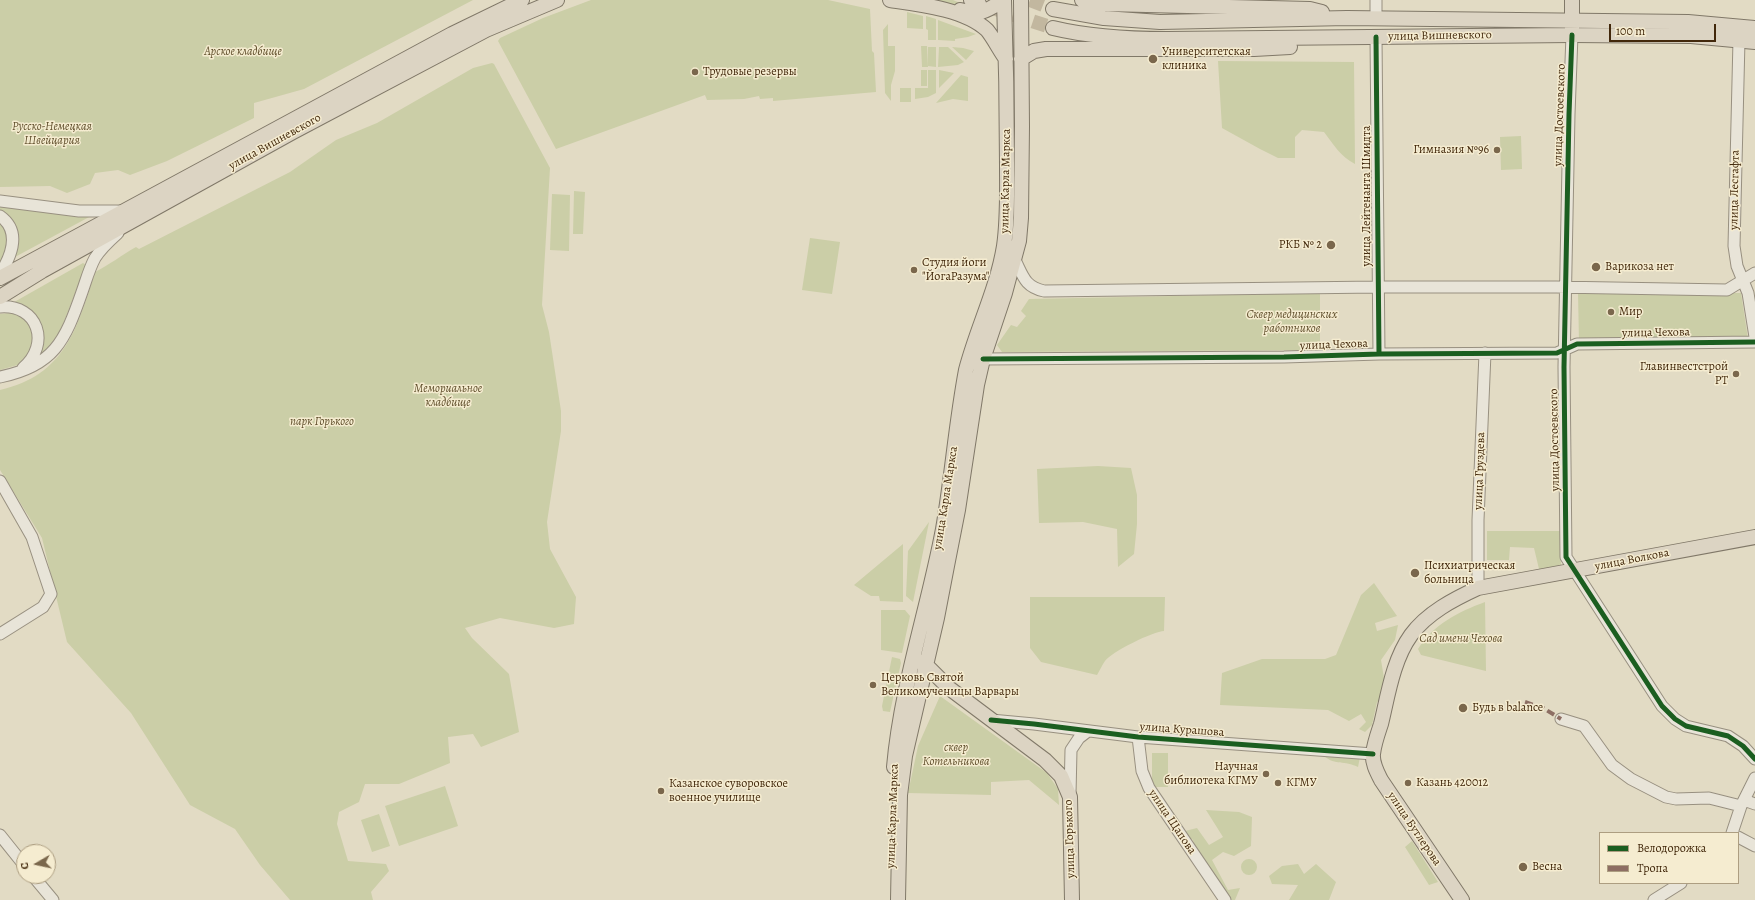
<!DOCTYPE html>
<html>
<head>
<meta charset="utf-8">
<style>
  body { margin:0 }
  #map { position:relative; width:1755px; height:900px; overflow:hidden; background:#e2dbc4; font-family:Alegreya,serif }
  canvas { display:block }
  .legend { position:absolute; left:1599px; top:832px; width:140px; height:52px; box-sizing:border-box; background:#f5ecd0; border:1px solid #ad9e81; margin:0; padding:5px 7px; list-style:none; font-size:12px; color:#42280b }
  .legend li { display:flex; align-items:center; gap:8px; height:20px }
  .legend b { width:20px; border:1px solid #ad9e81 }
  .north { position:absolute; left:16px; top:844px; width:40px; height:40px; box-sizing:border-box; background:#f5ecd0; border:1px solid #ad9e81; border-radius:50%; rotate:261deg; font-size:11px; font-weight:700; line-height:16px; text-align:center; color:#42280b }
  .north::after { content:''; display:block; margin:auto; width:14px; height:18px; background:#7a674c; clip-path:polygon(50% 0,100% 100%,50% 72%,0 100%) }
  .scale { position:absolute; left:1609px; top:24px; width:107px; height:18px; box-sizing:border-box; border:2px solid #42280b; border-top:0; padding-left:5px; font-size:12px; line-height:14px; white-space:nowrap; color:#42280b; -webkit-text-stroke:3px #f5ecd0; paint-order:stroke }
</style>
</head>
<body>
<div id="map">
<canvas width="1755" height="900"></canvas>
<ul class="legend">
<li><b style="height:5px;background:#1b5e20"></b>Велодорожка</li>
<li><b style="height:5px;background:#8d6e63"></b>Тропа</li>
</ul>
<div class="north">С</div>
<div class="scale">100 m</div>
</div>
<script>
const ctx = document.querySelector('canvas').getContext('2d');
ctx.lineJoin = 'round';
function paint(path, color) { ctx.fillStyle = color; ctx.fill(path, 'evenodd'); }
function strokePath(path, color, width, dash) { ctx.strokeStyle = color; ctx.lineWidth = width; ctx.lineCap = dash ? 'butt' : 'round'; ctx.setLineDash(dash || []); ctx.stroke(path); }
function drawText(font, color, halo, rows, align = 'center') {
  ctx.font = font + ' Alegreya,serif'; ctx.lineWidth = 3; ctx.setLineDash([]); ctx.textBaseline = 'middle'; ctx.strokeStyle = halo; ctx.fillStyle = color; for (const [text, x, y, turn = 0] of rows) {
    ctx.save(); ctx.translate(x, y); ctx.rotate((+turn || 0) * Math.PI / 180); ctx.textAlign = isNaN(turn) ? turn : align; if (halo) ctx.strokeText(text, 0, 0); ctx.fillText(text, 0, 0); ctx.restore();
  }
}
const green = new Path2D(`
  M 0,0 L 473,0 L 304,89 L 254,103 L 254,118 L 167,161 L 130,175 L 118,170 L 95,173 L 90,184 L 67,193 L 50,186 L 0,187 Z
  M 591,0 L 828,0 L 870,9 L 872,51 L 874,53 L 876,92 L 773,101 L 773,98 L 760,99 L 759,96 L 744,99 L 707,100 L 705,95 L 556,149 L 498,41 L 500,38 L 543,18 Z
  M 930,0 L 953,0 L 978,11 L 971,10 Z
  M 907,12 L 923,16 L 923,29 L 907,28 Z
  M 926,16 L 936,19 L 936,40 L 928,40 L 928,30 L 926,29 Z
  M 938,20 L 976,34 L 968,37 L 955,39 L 955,41 L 938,40 Z
  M 888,24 L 888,46 L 895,46 L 895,71 L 891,85 L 891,101 L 885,93 L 883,30 Z
  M 921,46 L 927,46 L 928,67 L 922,67 Z
  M 928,47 L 936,47 L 936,67 L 928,66 Z
  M 939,47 L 948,47 L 964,62 L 958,65 L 938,67 Z
  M 952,47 L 963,48 L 974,51 L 966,60 Z
  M 1218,61 L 1354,62 L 1355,164 C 1341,157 1333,144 1324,132 L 1302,130 L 1295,137 L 1295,158 L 1278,158 L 1260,149 L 1222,128 Z
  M 492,63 L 494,64 L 550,168 L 542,305 L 549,332 L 561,411 L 561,431 L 547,522 L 550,549 L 576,597 L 574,624 L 554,628 L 500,618 L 465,628 L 472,638 L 509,674 L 519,732 L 481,747 L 473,734 L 448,737 L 450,763 L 399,784 L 365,784 L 359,802 L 339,812 L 337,824 L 348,861 L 386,864 L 389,871 L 371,892 L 373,900 L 290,900 L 260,865 L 235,829 L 190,805 L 131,713 L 67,642 L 42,538 L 0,470 L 0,390 C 65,375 77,329 95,272 C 109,265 122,255 136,247 L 139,249 L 290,172 L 336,140 L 377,123 L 473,68 Z
  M 921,70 L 927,70 L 927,86 L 921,86 Z
  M 928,70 L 936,70 L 936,93 L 928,97 L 915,99 L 915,88 L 928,88 Z
  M 939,70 L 954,73 L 939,88 Z
  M 961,75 L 968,77 L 968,101 L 953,99 L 936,103 Z
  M 900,88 L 911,88 L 911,102 L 900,102 Z
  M 1521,136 L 1522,169 L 1501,170 L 1500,137 Z
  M 574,191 L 585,192 L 583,234 L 573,234 Z
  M 552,194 L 570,195 L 569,251 L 550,250 Z
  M 0,203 L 91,216 L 15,257 C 23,239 18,220 0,211 Z
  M 0,223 C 11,233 11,251 0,262 Z
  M 810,238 L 840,242 L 832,294 L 802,290 Z
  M 83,263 L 86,265 L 55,345 L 35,363 L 42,334 L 9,305 Z
  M 1320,293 L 1320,350 L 1002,352 L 997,345 L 1011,325 L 1017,327 L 1026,316 L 1021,311 L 1029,299 Z
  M 1578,293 L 1741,293 L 1748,339 L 1579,342 Z
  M 9,313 C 31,317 32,329 34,348 L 21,364 L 0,370 L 0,314 Z
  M 1098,466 L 1131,468 L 1137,495 L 1137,524 L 1134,554 L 1118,567 L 1117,529 L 1083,522 L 1039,523 L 1037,469 Z
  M 929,522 L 913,602 L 906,596 L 908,551 Z
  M 1487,531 L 1560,531 L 1561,566 L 1539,569 L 1534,548 L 1510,547 L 1509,560 L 1487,560 Z
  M 903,544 L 903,602 L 880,601 L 879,596 L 871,596 L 854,585 Z
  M 1374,583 L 1397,616 L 1375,623 L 1377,631 L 1398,625 L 1395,640 L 1381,660 L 1387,696 L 1377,702 L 1372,725 L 1365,732 L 1359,729 L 1366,722 L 1361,714 L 1349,721 L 1328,710 L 1220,705 L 1222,673 L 1262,659 L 1325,659 L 1336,655 L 1361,595 Z
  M 1030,597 L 1165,597 L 1164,631 C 1154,631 1111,652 1105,661 C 1102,665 1100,670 1097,675 L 1041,662 L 1030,648 Z
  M 1485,602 L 1486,671 L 1421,655 L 1418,649 C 1434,624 1458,612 1485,602 Z
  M 881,610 L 905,610 L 910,616 L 902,653 L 881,650 Z
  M 892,657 L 900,659 L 901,663 L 890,712 L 883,711 L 882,706 Z
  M 940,696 L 1047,773 L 1058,789 L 1059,805 L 1029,780 L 991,782 L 991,795 L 908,793 L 918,746 Z
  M 1326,748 L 1360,757 L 1358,767 C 1344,760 1336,766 1324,756 Z
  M 1152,753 L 1168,753 L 1168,787 L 1152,787 Z
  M 445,786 L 458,826 L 399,846 L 385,806 Z
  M 1206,810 L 1239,812 L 1252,817 L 1251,846 L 1234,856 L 1223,852 L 1212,860 L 1228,890 L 1240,888 L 1235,900 L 1226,900 L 1196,858 L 1193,840 L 1181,832 L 1197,828 L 1209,845 L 1223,837 Z
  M 379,814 L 390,846 L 372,852 L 361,820 Z
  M 1412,841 L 1438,882 L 1429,885 L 1405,847 Z
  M1241 867a8 8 0 1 1 16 0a8 8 0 1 1-16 0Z
  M 1298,864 L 1304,874 L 1316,864 L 1336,882 L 1329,900 L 1289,900 L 1298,885 L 1272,884 L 1269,876 L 1282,866 Z`);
const majorTunnel = new Path2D(`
  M 1030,0 L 1053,9
  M 993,8 L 1053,28`);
const minor = new Path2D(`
  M 1376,19 L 1376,0
  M 1572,35 L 1569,114 L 1564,367 L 1566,557 L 1662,706 L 1675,719 L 1686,726 L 1728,736 L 1743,746 L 1755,759
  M 1376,37 L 1379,354
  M 1739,40 L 1734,246 L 1737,266 L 1748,293 L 1755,337
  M 0,201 L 79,211 L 122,211
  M 0,216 C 21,231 12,255 0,274
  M 1015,260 C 1023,276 1025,287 1044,291 L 1378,287 L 1556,287 L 1727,290 L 1755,273
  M 0,307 C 38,304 51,344 23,368
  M 983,359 L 1284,357 L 1379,354 L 1557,353 L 1577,344 L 1755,342
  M 0,377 C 54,366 65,341 82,292 C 86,281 89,269 95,258 C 101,248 109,241 118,233
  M 0,481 L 32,537 L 51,594 L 43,607 L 0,634
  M 1478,588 L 1478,520 L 1485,353
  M 1561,719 L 1584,726 L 1612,765 L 1631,779 L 1666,797 L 1676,799 L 1709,798 L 1741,806
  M 991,720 L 1034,724 L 1138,737 L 1373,754
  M 1138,737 L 1142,771 L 1149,788 L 1225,900
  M 1070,795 L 1071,750 L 1079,738 L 1088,731
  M 1744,800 L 1755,804
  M 1732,833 L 1741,806 L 1755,778
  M 0,835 L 24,865
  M 1738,837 L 1755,846
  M 33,876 L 53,900
  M 1654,900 L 1681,883`);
const major = new Path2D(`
  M 890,0 C 918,4 965,9 987,30 C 993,37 1000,51 1006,59
  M 971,0 L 979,4
  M 1082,0 L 1106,4 L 1310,9 L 1322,12
  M 1053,9 L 1104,18 L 1160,22 L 1347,18 L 1688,22 L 1755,28
  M 960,10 C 981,16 986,11 1004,0
  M 1053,28 C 1090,37 1129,39 1167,39 L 1572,35 L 1691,36 L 1755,42
  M 1572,28 L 1572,0
  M 1021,59 L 1034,51 L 1046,49 L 1254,49 L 1290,47
  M 0,278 L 452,34 L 522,0
  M 0,297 L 42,271 L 293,132 L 486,30 L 557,0
  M 918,661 L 925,664 L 949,688 L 1045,760 L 1061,776 L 1070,797 L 1072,900
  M 894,767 C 901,686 928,609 943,529 C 952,477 956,423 966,370 C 977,328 997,289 1004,246 C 1008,219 1007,191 1007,164 C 1007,109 1006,55 1004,0
  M 898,900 L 900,795 L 905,756 L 937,618 L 947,566 L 958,510 L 977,385 L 983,359 L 1005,293 L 1019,241 L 1021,218 L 1022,126 L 1021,0
  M 1462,900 L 1381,780 C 1377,772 1372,763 1373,754 C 1374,744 1378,733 1381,724 C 1388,695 1393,660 1411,635 C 1427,613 1454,599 1478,588 L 1755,537`);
const quiet = new Path2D(`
  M 1525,702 L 1543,708 L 1561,719`);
const cycleway = new Path2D(`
  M 1572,35 L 1569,114 L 1564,367 L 1566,557 L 1662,706 L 1675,719 L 1686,726 L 1728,736 L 1743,746 L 1755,759
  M 1376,37 L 1379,354
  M 983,359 L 1284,357 L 1379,354 L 1557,353 L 1577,344 L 1755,342
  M 991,720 L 1034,724 L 1138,737 L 1373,754`);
const markers = [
  [1153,59,5,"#7a674c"],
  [695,72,4,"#7a674c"],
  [1497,150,4,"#7a674c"],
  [1331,245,5,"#7a674c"],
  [1596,267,5,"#7a674c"],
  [914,270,4,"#7a674c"],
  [1611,312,4,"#7a674c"],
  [1736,374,4,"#7a674c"],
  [1415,573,5,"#7a674c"],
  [873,685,4,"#7a674c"],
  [1463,708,5,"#7a674c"],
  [1266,774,4,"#7a674c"],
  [1278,783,4,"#7a674c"],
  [1408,783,4,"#7a674c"],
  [661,791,4,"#7a674c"],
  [1523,867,5,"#7a674c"]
];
const streetNames = [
  ["улица Вишневского",1440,36,-1],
  ["улица Достоевского",1560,115,-88],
  ["улица Вишневского",275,142,-29],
  ["улица Карла Маркса",1006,181,-89],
  ["улица Лесгафта",1735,190,-89],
  ["улица Лейтенанта Шмидта",1367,196,-90],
  ["улица Чехова",1656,333,-1],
  ["улица Чехова",1334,345,-2],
  ["улица Достоевского",1555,440,-91],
  ["улица Груздева",1480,471,-88],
  ["улица Карла Маркса",946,498,-81],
  ["улица Волкова",1632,560,-11],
  ["улица Курашова",1182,730,4],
  ["улица Карла Маркса",893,816,-88],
  ["улица Щапова",1172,822,56],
  ["улица Бутлерова",1414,829,56],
  ["улица Горького",1070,839,-92]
];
const parkNames = [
  ["Арское кладбище",243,52],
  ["Русско-Немецкая",52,127],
  ["Швейцария",52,141],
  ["Сквер медицинских",1292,315],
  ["работников",1292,329],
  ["Мемориальное",448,389],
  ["кладбище",448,403],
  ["парк Горького",322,422],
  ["Сад имени Чехова",1461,639],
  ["сквер",956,748],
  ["Котельникова",956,762]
];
const poiNames = [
  ["Университетская",1162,52],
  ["клиника",1162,66],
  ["Трудовые резервы",703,72],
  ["Гимназия №96",1489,150,"right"],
  ["РКБ № 2",1322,245,"right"],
  ["Студия йоги",922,263],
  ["\"ЙогаРазума\"",922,277],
  ["Варикоза нет",1605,267],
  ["Мир",1619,312],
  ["Главинвестстрой",1728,367,"right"],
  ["РТ",1728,381,"right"],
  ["Психиатрическая",1424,566],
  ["больница",1424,580],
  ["Церковь Святой",881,678],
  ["Великомученицы Варвары",881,692],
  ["Будь в balance",1472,708],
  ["Научная",1258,767,"right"],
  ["библиотека КГМУ",1258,781,"right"],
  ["КГМУ",1286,783],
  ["Казань 420012",1416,783],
  ["Казанское суворовское",669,784],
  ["военное училище",669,798],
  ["Весна",1532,867]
];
paint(green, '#cbcea7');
strokePath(majorTunnel, '#c2b79f', 14, [14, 7]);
strokePath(minor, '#989080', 13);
strokePath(major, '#807868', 16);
strokePath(minor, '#e8e4d8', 11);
strokePath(major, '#dcd4c3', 14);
strokePath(quiet, '#8d6e63', 4, [8, 4]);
strokePath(cycleway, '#1b5e20', 5);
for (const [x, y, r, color] of markers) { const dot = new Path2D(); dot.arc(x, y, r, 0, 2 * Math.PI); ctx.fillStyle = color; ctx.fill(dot); strokePath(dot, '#f5ecd0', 1.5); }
drawText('12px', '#42280b', '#f5ecd0', streetNames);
drawText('italic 12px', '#604f2c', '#f5ecd0', parkNames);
drawText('12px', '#42280b', '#f5ecd0', poiNames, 'left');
</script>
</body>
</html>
